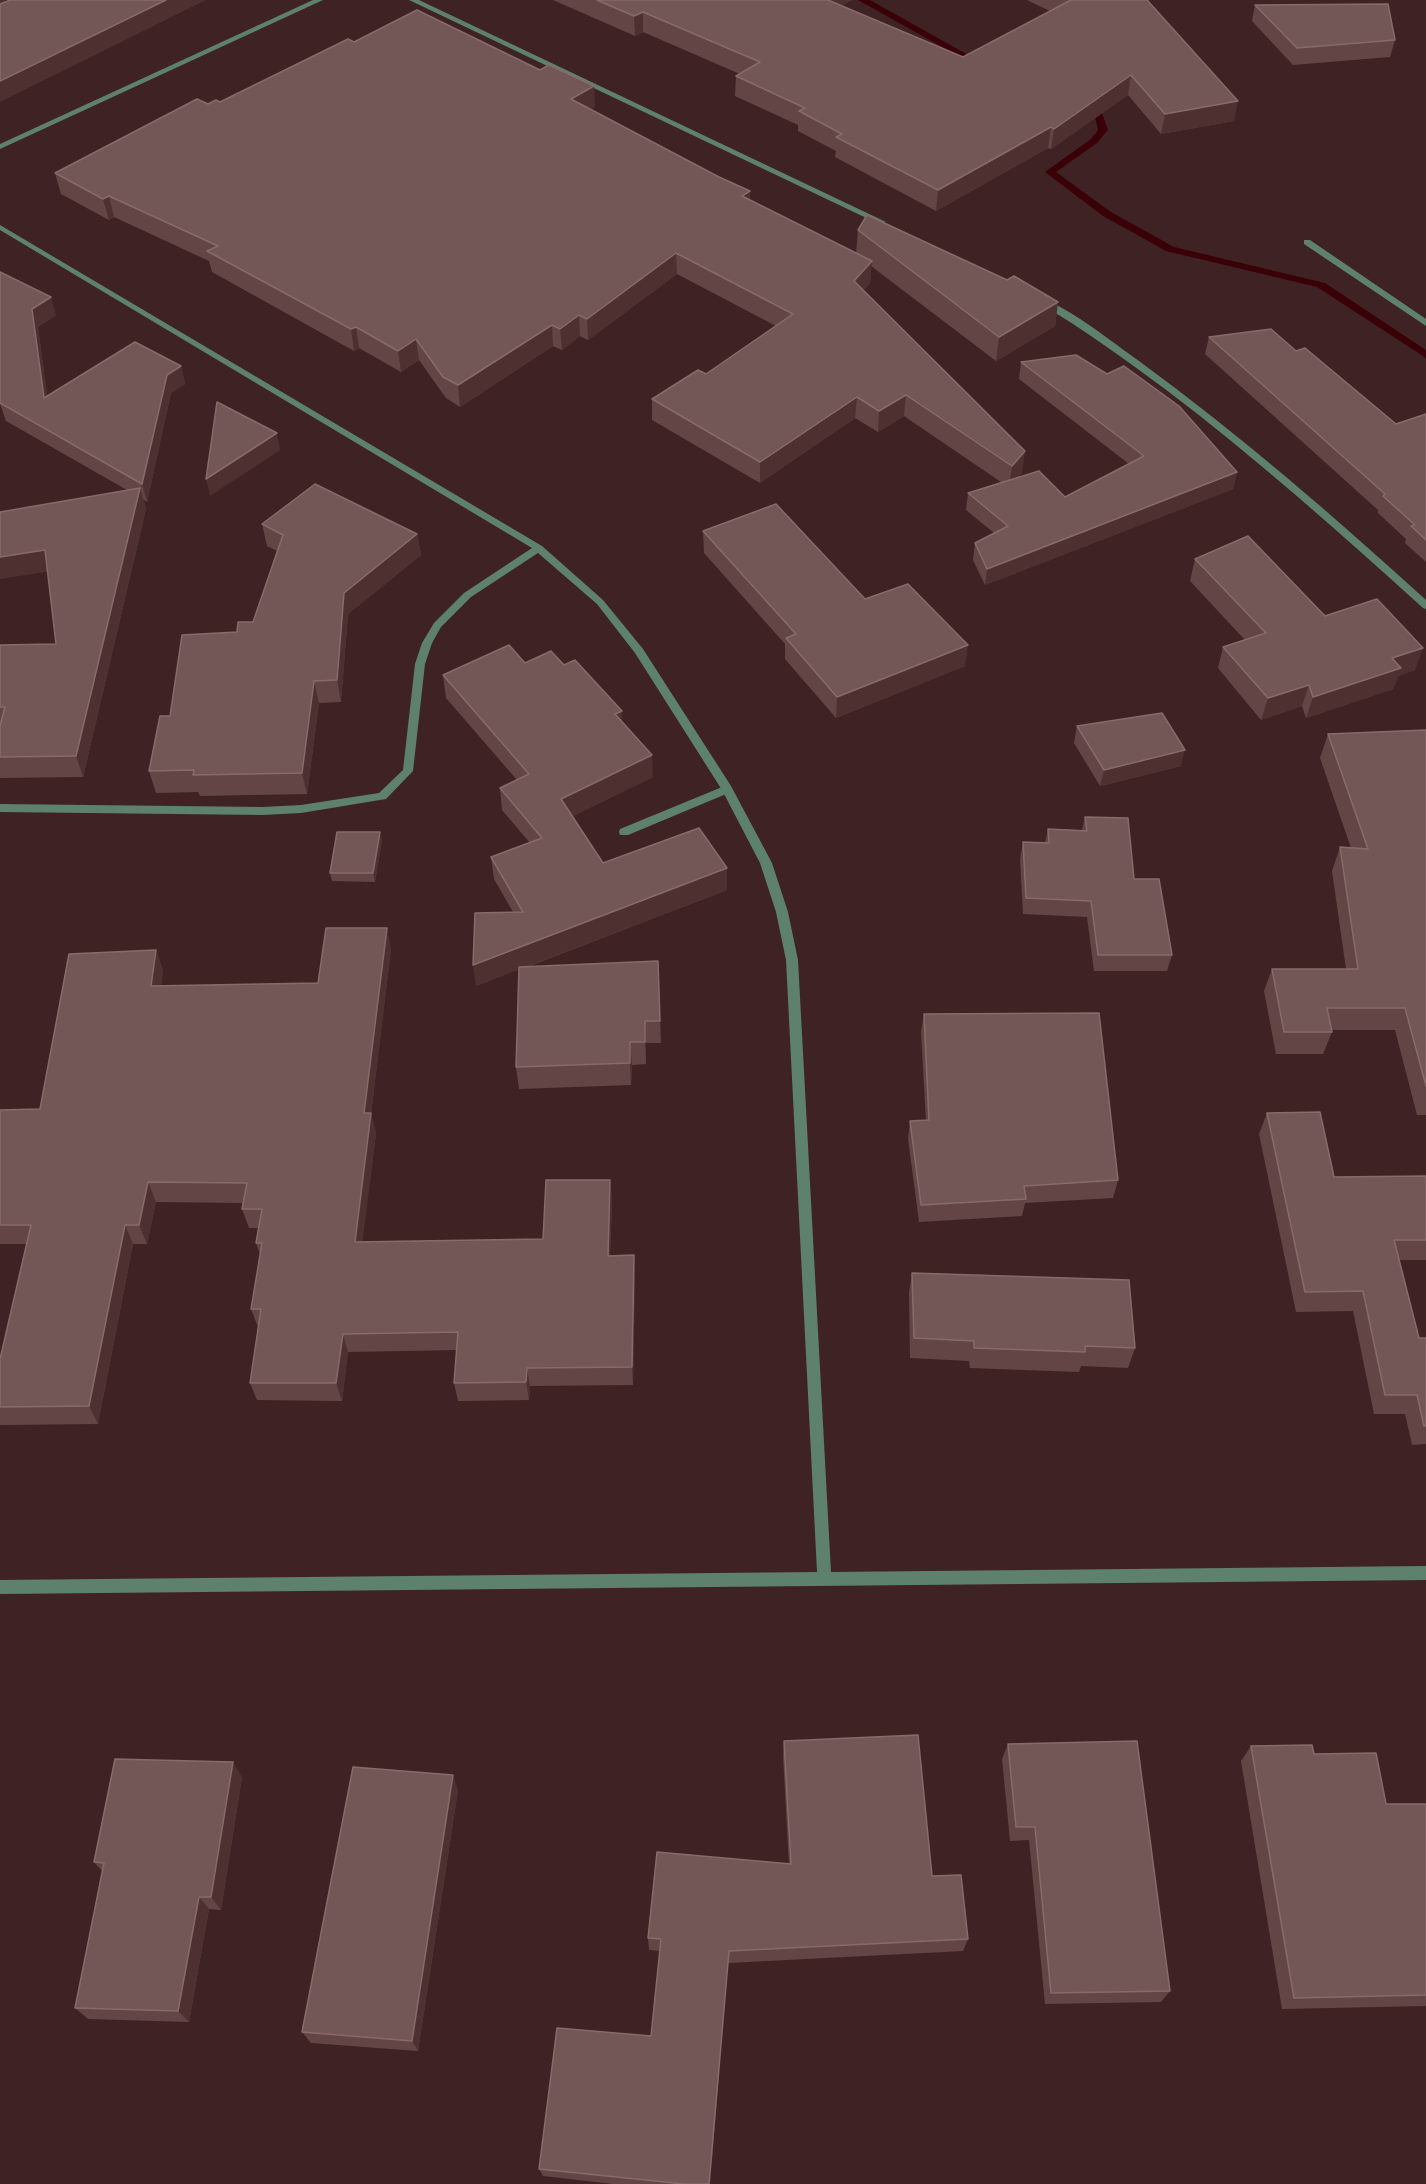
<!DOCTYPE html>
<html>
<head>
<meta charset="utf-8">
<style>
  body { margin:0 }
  canvas { display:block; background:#3f2223 }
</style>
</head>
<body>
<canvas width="1426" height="2184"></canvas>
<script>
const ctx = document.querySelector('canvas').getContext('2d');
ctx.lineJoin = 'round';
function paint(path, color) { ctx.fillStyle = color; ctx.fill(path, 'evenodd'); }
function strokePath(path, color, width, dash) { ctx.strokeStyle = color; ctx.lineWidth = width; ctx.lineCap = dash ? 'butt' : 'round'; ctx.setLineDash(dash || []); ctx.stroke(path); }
const stream = new Path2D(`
  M 858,0 L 870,0 L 986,65 L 978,67 Z
  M 1080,106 L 1102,113 L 1108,130 L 1097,143 L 1056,172 L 1111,212 L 1174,247 L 1325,283 L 1426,350 L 1426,358 L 1317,287 L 1166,251 L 1103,216 L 1045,172 L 1091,139 L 1098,130 L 1095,117 L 1077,111 L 1077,107 Z`);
const lane = new Path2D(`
  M 727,785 L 732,789 L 731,792 L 628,835 L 620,835 L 619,832 L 620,829 Z`);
const street = new Path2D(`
  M 313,0 L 323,0 L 0,149 L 0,144 Z
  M 409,0 L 419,0 L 886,222 L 879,224 Z
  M 0,225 L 542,546 L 603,600 L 643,649 L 731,786 L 772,863 L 788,912 L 798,960 L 831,1572 L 1426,1566 L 1426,1580 L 0,1594 L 0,1580 L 817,1572 L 786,960 L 776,912 L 760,863 L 722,790 L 635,653 L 597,604 L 538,553 L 471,597 L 441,627 L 432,643 L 425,664 L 413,771 L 386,799 L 301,813 L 263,815 L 0,812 L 0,804 L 263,807 L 301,805 L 379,793 L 403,770 L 415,664 L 422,643 L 434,623 L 464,593 L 532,548 L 0,230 Z
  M 1304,240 L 1310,240 L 1426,319 L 1426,326 L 1304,244 Z
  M 1043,299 C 1073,310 1112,342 1139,361 C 1240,435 1334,516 1426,600 L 1426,609 L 1423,608 C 1339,532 1255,457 1165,389 C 1124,359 1084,329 1040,304 L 1040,300 Z`);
const wall = new Path2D(`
  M 553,0 L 852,0 L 841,6 L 963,57 L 1050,11 L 1027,0 L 1147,0 L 1234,121 L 1161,134 L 1128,95 L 1051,149 L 1048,148 L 936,211 L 835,157 L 836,151 L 798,131 L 798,125 L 735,96 L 736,76 L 740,74 L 643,32 L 635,36 Z
  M 1255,5 L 1395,40 L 1390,57 L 1293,65 L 1252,21 Z
  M 354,42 L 595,107 L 590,109 L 719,177 L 750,191 L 750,200 L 856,254 L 858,230 L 1007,280 L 1058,302 L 1055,326 L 996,361 L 871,266 L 870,283 L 863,290 L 1022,473 L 1018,477 L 1065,497 L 1129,464 L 1019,379 L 1021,362 L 1237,472 L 1233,489 L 985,585 L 973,560 L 975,543 L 994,533 L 966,510 L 968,493 L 1001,482 L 904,416 L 878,432 L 855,418 L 760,483 L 652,420 L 652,399 L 706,374 L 776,326 L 677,274 L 588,340 L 580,336 L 562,350 L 553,346 L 460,407 L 446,398 L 419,360 L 401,372 L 359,348 L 354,351 L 212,272 L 209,261 L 114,217 L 109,220 L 61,194 L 55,173 L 208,104 L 220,102 Z
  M 0,272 L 56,315 L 38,327 L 47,396 L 181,366 L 185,384 L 171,393 L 147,502 L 143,499 L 146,509 L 83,777 L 0,778 L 0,645 L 56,644 L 48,572 L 127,490 L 6,421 L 0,404 Z
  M 1209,337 L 1296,351 L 1396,424 L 1426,414 L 1426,562 L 1405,543 L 1406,539 L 1378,513 L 1378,510 L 1205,354 Z
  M 262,524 L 417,534 L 421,555 L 348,614 L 341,702 L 319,703 L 307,794 L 200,796 L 198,792 L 156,793 L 149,771 L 237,632 L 253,622 L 277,551 L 267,546 Z
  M 703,531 L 965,666 L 836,718 L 785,659 L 785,644 L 704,553 Z
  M 1195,559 L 1325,616 L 1415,670 L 1398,676 L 1393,689 L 1306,718 L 1302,706 L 1261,720 L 1218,668 L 1223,647 L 1245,640 L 1190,581 Z
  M 525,663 L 564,665 L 622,723 L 653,777 L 573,816 L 603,863 L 727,890 L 527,967 L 658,961 L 661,1043 L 646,1043 L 646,1064 L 632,1065 L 631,1085 L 519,1089 L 516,1067 L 519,969 L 476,986 L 513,912 L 494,879 L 491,857 L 530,843 L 502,810 L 500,788 L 517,780 L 446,698 L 443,675 Z
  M 1077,726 L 1181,766 L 1100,786 L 1074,743 Z
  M 1426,730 L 1426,1115 L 1417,1115 L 1395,1030 L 1331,1030 L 1332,1032 L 1323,1054 L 1276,1054 L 1264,991 L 1272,969 L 1346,969 L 1332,871 L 1340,847 L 1351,848 L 1320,758 L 1328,734 Z
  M 1085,817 L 1134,879 L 1172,955 L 1167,971 L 1094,971 L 1087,917 L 1023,914 L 1020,859 L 1023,842 L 1045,843 L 1048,829 L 1082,830 Z
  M 382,840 L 375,882 L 332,881 L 330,873 Z
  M 391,949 L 371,1114 L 376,1133 L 362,1242 L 543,1239 L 612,1199 L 610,1256 L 635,1274 L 633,1385 L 530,1386 L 529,1400 L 458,1401 L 454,1383 L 457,1350 L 348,1352 L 342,1401 L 257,1400 L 250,1383 L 258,1327 L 251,1309 L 260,1254 L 256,1243 L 258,1228 L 249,1228 L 242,1209 L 243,1203 L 156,1202 L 147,1244 L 133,1244 L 98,1424 L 0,1425 L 0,1359 L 27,1244 L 0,1244 L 0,1110 L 40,1109 L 156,950 L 163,971 L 161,986 L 318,983 Z
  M 924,1014 L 1118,1180 L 1113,1198 L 1025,1203 L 1022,1216 L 919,1222 L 908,1139 L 910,1121 L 926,1121 L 921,1032 Z
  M 1267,1113 L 1334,1177 L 1426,1176 L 1426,1260 L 1399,1260 L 1419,1338 L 1426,1338 L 1426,1444 L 1412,1445 L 1405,1414 L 1374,1414 L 1353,1311 L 1296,1312 L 1259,1134 Z
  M 912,1273 L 1135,1348 L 1128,1368 L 1081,1366 L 1079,1372 L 970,1368 L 969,1361 L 910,1358 L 909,1293 Z
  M 784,1741 L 932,1876 L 968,1939 L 963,1951 L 728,1963 L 710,2184 L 613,2184 L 543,2176 L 539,2169 L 651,2036 L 660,1951 L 649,1950 L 648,1938 L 789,1864 L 783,1756 Z
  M 1008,1744 L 1170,1991 L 1161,2002 L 1045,2004 L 1029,1840 L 1010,1841 L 1002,1759 Z
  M 1251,1746 L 1314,1754 L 1386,1804 L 1426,1804 L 1426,2006 L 1282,2009 L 1241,1761 Z
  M 242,1777 L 221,1910 L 209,1909 L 189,2022 L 88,2019 L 75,2008 L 102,1871 L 94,1862 Z
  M 458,1790 L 418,2051 L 311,2043 L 302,2032 Z`);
const shadedWall = new Path2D(`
  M 0,0 L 5,0 L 0,13 Z
  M 166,0 L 206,0 L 0,102 L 0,81 Z
  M 821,0 L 852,0 L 820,17 Z
  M 643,12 L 643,32 L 635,36 L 634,16 Z
  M 1131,75 L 1128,95 L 1051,149 L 1054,129 Z
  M 594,86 L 595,107 L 572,120 L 571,99 Z
  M 1238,101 L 1234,121 L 1161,134 L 1165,114 Z
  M 1051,127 L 1048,148 L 936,211 L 938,190 Z
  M 750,191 L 750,212 L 742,196 Z
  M 109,196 L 114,217 L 109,220 L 103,199 Z
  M 676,253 L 677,274 L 588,340 L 587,319 Z
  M 872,261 L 870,283 L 853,303 L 854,281 Z
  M 51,297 L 56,315 L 38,327 L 50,416 L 44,398 L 32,309 Z
  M 1058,302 L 1055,326 L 996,361 L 999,337 Z
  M 579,315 L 580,336 L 562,350 L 560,329 Z
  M 552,325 L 553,346 L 460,407 L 458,385 Z
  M 356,327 L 359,348 L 354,351 L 351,329 Z
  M 416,339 L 419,360 L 401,372 L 398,351 Z
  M 181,366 L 185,384 L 171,393 L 147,502 L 142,484 L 167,375 Z
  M 906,395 L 904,416 L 878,432 L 879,411 Z
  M 857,397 L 855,418 L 760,483 L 760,462 Z
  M 277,433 L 280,450 L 210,496 L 206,479 Z
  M 1025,451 L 1022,473 L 1009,488 L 1012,466 Z
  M 1237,472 L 1233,489 L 985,585 L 987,569 Z
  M 140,488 L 146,509 L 83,777 L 76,756 Z
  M 417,534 L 421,555 L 348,614 L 341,702 L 337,680 L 344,593 Z
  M 45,550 L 52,571 L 0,579 L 0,557 Z
  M 968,645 L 965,666 L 836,718 L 837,697 Z
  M 1423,648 L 1415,670 L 1398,676 L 1393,689 L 1306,718 L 1313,697 L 1392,658 Z
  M 314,681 L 319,703 L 307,794 L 302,773 Z
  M 1309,685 L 1302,706 L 1261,720 L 1268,698 Z
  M 622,711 L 623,733 L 615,714 Z
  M 1185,750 L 1181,766 L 1100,786 L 1104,770 Z
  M 652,755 L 653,777 L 563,821 L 561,799 Z
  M 380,832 L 382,840 L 375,882 L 373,873 Z
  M 727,868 L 727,890 L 476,986 L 473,965 Z
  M 387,928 L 391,949 L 371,1114 L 376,1133 L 360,1261 L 355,1242 L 364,1113 Z
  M 156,950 L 163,971 L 158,1007 L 151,986 Z
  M 645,1021 L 646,1043 L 646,1064 L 645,1042 Z
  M 630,1042 L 632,1065 L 631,1085 L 630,1063 Z
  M 610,1180 L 612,1199 L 609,1275 L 608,1256 Z
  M 148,1182 L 156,1202 L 147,1244 L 139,1225 Z
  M 125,1225 L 133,1244 L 98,1424 L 89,1406 Z
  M 634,1255 L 635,1274 L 633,1385 L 632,1367 Z
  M 343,1334 L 348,1352 L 342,1401 L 336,1383 Z
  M 527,1368 L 530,1386 L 529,1400 L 526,1382 Z
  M 233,1762 L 242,1777 L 221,1910 L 211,1897 Z
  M 453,1775 L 458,1790 L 418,2051 L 412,2041 Z
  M 199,1897 L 209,1909 L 189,2022 L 178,2011 Z
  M 729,1951 L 710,2184 L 709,2184 Z`);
const building = new Path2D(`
  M 10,0 L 166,0 L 0,81 L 0,4 Z
  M 597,0 L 828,0 L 963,57 L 1071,0 L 1147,0 L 1238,101 L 1165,114 L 1131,75 L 1054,129 L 1051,127 L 938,190 L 836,137 L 842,134 L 799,111 L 805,108 L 736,76 L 760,62 L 643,12 L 634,16 Z
  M 1388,4 L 1395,40 L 1297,48 L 1255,5 Z
  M 417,10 L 540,70 L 549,65 L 594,86 L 571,99 L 719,177 L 750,191 L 742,196 L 872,261 L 854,281 L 1025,451 L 1012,466 L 906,395 L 879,411 L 857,397 L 760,462 L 652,399 L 698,370 L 706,374 L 793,314 L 676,253 L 587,319 L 579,315 L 560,329 L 552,325 L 458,385 L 443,377 L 416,339 L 398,351 L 356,327 L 351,329 L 207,251 L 218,246 L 109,196 L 103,199 L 55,173 L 197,99 L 208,104 L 216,100 L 220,102 L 348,39 L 354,42 Z
  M 867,215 L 1007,280 L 1014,276 L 1058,302 L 999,337 L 858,230 Z
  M 0,272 L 51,297 L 32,309 L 44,398 L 135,342 L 181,366 L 167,375 L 142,484 L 0,403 Z
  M 1271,329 L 1296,351 L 1305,348 L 1396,424 L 1426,414 L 1426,540 L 1411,526 L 1415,525 L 1383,496 L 1385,494 L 1209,337 Z
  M 1076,355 L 1107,374 L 1124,366 L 1179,406 L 1237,472 L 987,569 L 975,543 L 1008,526 L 968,493 L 1039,471 L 1065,497 L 1144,456 L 1021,362 Z
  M 217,402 L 277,433 L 206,479 Z
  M 315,484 L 417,534 L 344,593 L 337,680 L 314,681 L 302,773 L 193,775 L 194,770 L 149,771 L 160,716 L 170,716 L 182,635 L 237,632 L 238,622 L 253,622 L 283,535 L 262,524 Z
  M 140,488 L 76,756 L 0,757 L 0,726 L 5,707 L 0,707 L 0,645 L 56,644 L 45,550 L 0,557 L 0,512 Z
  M 776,504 L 865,599 L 908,584 L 968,645 L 837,697 L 786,638 L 796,634 L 703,531 Z
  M 1248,536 L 1325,616 L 1377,599 L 1423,648 L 1392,658 L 1401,668 L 1313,697 L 1309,685 L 1268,698 L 1223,647 L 1266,633 L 1195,559 Z
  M 509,645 L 525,663 L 551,651 L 564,665 L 575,660 L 622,711 L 615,714 L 652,755 L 561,799 L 603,863 L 699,828 L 727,868 L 473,965 L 475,913 L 523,912 L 491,857 L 542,838 L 500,788 L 529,774 L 443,675 Z
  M 1162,713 L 1185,750 L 1104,770 L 1077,726 Z
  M 1426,730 L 1426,1086 L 1405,1008 L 1327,1008 L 1332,1032 L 1284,1032 L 1272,969 L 1358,969 L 1340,847 L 1368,849 L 1328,734 Z
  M 1085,817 L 1128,818 L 1134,879 L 1159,879 L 1172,955 L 1098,955 L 1091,901 L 1026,898 L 1023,842 L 1049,843 L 1048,829 L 1087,831 Z
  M 337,832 L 380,832 L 373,873 L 330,873 Z
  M 326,928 L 387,928 L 364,1113 L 371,1113 L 355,1242 L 543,1239 L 546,1180 L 610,1180 L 608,1256 L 634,1255 L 632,1367 L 527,1368 L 526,1382 L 454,1383 L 458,1332 L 343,1334 L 336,1383 L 250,1383 L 261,1309 L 251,1309 L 262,1243 L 256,1243 L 262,1209 L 242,1209 L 247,1183 L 148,1182 L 139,1225 L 125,1225 L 89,1406 L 0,1407 L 0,1359 L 31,1225 L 0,1225 L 0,1110 L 40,1109 L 69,954 L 156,950 L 151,986 L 318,983 Z
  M 658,961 L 660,1021 L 645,1021 L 645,1042 L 630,1042 L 630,1063 L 516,1067 L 519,967 Z
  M 1099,1013 L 1118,1180 L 1024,1186 L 1026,1199 L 921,1205 L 910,1121 L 929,1120 L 924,1014 Z
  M 1320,1112 L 1334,1177 L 1426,1176 L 1426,1240 L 1394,1240 L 1419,1338 L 1426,1338 L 1426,1426 L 1424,1426 L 1417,1395 L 1385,1395 L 1363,1291 L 1305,1292 L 1267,1113 Z
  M 912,1273 L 1129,1280 L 1135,1348 L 1085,1346 L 1085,1352 L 974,1348 L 974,1341 L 914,1338 Z
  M 918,1735 L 932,1876 L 961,1875 L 968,1939 L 729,1951 L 709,2184 L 684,2184 L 539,2169 L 557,2028 L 651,2036 L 661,1939 L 648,1938 L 657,1852 L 791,1864 L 784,1741 Z
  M 1137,1741 L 1170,1991 L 1051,1993 L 1035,1827 L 1016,1827 L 1008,1744 Z
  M 1312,1745 L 1314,1754 L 1376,1753 L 1386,1804 L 1426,1804 L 1426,1995 L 1294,1998 L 1251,1746 Z
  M 115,1759 L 233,1762 L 211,1897 L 199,1897 L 178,2011 L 75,2008 L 104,1863 L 94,1862 Z
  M 353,1767 L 453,1775 L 412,2041 L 302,2032 Z`);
paint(stream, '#390007');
paint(lane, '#5d816c');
paint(street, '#5d816c');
paint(wall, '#644545');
paint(shadedWall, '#4f3031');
paint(building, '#735656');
strokePath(building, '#876b6b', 1.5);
</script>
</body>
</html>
